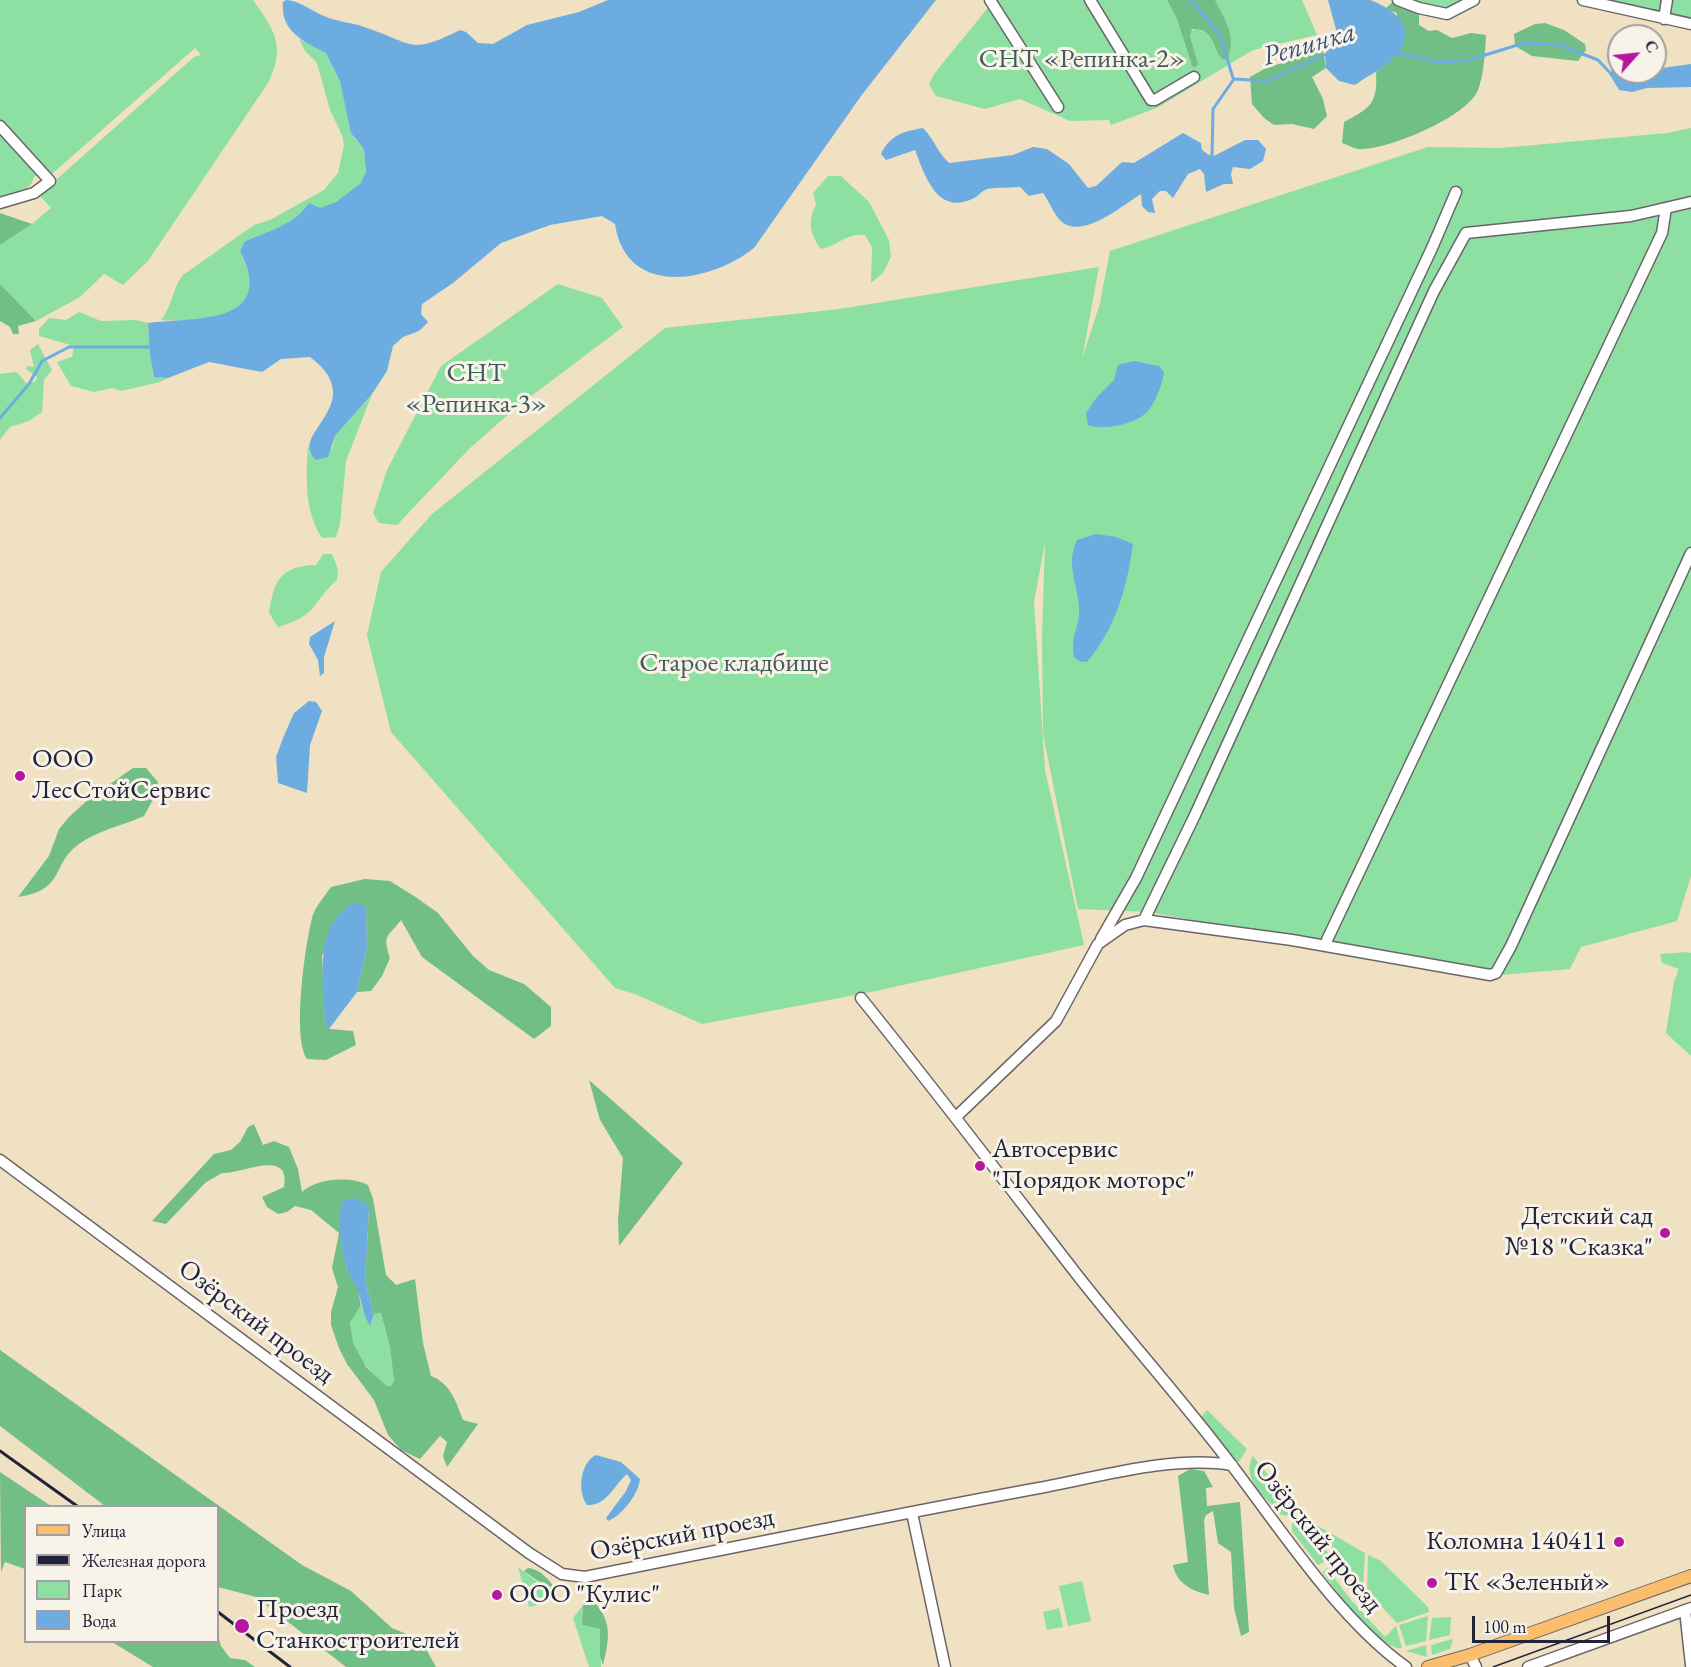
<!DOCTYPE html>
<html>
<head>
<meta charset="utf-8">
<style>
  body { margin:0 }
  #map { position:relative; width:1691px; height:1667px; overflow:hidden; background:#f0e1c2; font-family:"EB Garamond",serif }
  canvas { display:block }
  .legend { position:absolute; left:24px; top:1505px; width:195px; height:138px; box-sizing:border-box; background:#f7f3e8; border:2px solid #a29fa3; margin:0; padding:8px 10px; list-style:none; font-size:18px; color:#22223b }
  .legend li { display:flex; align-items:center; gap:12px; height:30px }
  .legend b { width:30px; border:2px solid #a29fa3 }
  .north { position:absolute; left:1607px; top:24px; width:60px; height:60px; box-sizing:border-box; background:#f7f3e8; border:2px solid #a29fa3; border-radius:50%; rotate:63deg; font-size:16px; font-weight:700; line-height:24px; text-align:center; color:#22223b }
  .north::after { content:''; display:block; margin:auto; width:21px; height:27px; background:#b5179e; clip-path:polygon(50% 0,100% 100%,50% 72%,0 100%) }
  .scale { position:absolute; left:1472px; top:1616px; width:138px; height:27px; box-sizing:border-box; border:3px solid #22223b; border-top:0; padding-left:8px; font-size:18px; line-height:21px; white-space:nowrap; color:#22223b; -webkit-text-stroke:4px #f7f3e8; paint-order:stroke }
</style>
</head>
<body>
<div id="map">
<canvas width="1691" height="1667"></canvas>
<ul class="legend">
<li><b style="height:8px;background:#fbbd6e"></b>Улица</li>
<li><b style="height:8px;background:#22223b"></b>Железная дорога</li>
<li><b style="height:16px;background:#8de0a1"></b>Парк</li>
<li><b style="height:16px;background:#6dace0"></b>Вода</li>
</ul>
<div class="north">С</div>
<div class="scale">100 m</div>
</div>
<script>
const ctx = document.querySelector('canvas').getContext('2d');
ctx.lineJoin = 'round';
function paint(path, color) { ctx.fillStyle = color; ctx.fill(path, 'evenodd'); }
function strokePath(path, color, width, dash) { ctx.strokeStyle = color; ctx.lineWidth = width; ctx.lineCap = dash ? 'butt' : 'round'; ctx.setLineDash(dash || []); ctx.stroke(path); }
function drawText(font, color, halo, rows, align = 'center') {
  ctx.font = font + ' "EB Garamond",serif'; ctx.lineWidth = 6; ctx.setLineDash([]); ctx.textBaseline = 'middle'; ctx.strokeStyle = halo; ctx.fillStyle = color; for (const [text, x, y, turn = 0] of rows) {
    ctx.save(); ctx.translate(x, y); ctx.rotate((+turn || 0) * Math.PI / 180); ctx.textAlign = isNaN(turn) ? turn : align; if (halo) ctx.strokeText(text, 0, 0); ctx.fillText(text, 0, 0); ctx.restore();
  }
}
const green = new Path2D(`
  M 0,0 L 253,0 C 275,31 286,46 268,83 L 148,261 L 123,285 L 104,274 L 80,297 L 36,321 L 0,284 L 0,245 L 32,224 L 51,208 L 39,195 L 194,57 L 201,55 L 195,48 L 52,174 L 46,171 L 34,177 C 30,193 13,193 0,197 Z
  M 988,0 L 1167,0 L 1177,19 L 1192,66 L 1197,61 L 1189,32 L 1196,29 L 1208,33 L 1216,42 L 1228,26 L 1215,0 L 1302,0 L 1317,35 L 1253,50 L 1157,108 L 1111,125 L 1109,120 L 1070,121 L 1020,99 L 985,109 L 936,96 L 929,84 L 934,74 L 991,4 Z
  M 1398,0 L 1474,0 L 1447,14 Z
  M 1583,0 L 1691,0 L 1691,24 Z
  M 299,39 L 326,53 L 340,81 L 354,138 L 364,148 L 366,172 L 360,184 L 348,195 L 326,207 L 302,213 L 286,225 L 244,242 L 240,251 C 246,264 253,282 249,297 C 241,319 181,322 161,320 C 173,305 172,289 183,275 L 254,225 L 270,220 L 324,190 L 338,173 L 344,145 L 342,135 L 330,110 L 317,63 L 305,51 Z
  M 1691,128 L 1691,876 L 1677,921 L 1581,947 L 1570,969 L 1501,975 L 1148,912 L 1078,909 L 1043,734 L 1042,636 L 1045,543 L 1034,602 L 1045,770 L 1084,945 L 871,992 L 702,1024 L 635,994 L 615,988 L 391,732 L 367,635 L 381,572 L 432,514 L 665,328 L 839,309 L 1099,267 L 1082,359 L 1100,303 L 1110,251 L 1428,147 L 1501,148 L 1667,133 Z
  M 828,176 L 841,176 L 869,202 L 889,240 L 891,257 L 883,273 L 871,283 L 872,247 L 865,235 C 846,233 838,246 821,249 C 810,234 807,221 816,205 L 813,193 Z
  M 558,284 L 602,298 L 623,327 L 518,406 L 470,448 L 397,525 L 379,523 L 373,513 L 387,470 L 441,366 Z
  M 79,312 L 101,321 L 136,320 L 148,323 L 150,355 L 154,377 L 168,378 L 160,382 L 121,391 L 112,388 L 94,392 L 71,386 L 57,362 L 72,357 L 74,346 L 39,336 L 39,329 L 49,318 L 66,320 Z
  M 38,344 L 52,370 L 44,380 L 42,412 L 29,421 L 10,427 L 0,440 L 0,374 L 17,372 L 26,383 L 35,382 L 37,377 L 26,369 L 27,366 L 34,367 L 30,350 Z
  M 372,394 L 346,461 L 340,524 L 336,537 L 322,538 C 304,511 306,476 308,445 L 310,455 L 332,449 L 335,436 Z
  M 323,554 L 332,554 L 338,569 L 337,580 C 310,604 319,615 278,627 L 269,613 C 274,580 281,566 316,565 Z
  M 1687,952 L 1691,953 L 1691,1056 L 1666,1033 L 1674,982 L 1679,969 L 1662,963 L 1660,954 Z
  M 361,1305 L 370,1325 L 374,1314 L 381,1313 L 390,1349 L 394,1381 L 391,1386 L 387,1386 C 370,1372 348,1350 350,1326 C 351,1319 358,1311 361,1305 Z
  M 1207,1410 L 1247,1449 L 1239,1462 L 1234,1459 L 1200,1418 Z
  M 1253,1456 L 1295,1508 L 1286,1516 L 1280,1514 C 1266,1498 1240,1478 1253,1456 Z
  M 1300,1516 L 1332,1558 L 1318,1565 L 1292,1531 L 1292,1524 Z
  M 1311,1522 L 1365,1553 L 1363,1586 L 1339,1556 L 1336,1555 Z
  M 1368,1555 L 1381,1561 L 1428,1607 L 1429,1612 L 1397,1623 L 1367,1591 Z
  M 518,1567 L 552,1593 L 543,1604 L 529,1607 Z
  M 1327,1568 L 1350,1599 L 1385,1637 L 1396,1626 L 1402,1648 C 1380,1651 1335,1589 1322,1572 Z
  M 1082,1581 L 1091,1621 L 1068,1626 L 1059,1586 Z
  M 583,1605 L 582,1625 L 600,1629 L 601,1667 L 589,1667 L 573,1618 Z
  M 1059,1608 L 1063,1627 L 1047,1630 L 1043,1612 Z
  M 1428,1616 L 1426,1641 L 1406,1646 L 1399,1625 Z
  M 1451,1617 L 1450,1635 L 1429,1640 L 1432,1618 Z
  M 1453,1639 L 1450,1649 L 1432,1655 L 1431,1645 Z
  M 1426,1645 L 1427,1657 L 1406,1651 Z`);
const forest = new Path2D(`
  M 1167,0 L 1215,0 C 1226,22 1236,34 1228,58 L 1223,60 C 1211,47 1216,29 1192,29 L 1190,36 L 1198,64 L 1196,67 L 1192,66 L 1177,19 Z
  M 1395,0 L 1419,8 L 1419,25 L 1429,31 L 1437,30 L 1452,38 L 1471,33 L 1486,35 C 1485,53 1484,74 1478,90 C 1467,117 1391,148 1363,149 C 1356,150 1348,145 1342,143 L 1344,122 C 1370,108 1378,104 1376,72 L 1390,61 L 1397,13 L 1385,9 Z
  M 1545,23 L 1564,30 L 1585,44 L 1586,50 L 1578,61 L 1532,56 L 1515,46 L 1514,34 L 1535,24 Z
  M 1323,50 L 1326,68 L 1312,77 L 1323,99 L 1327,116 L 1314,129 L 1292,124 L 1274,125 L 1264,118 L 1252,104 L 1250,77 L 1266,68 Z
  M 0,213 L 32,224 L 0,245 Z
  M 0,284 L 36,321 L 18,326 L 19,334 L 13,334 L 10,327 L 0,321 Z
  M 133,768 L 146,768 L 158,782 L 156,794 L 144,816 C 122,826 98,830 79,844 C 51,864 66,890 18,897 L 49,856 L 59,829 L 69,817 L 90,798 Z
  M 365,879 L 390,881 L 417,898 L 438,913 L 473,956 L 489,970 L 524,984 L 551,1007 L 551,1026 L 534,1039 L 422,957 L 401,920 C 388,938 382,933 390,958 L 382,976 L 371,991 L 357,992 L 367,948 L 366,907 L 322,955 L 325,1022 L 330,1029 L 353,1031 L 356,1045 L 326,1060 L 307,1059 C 292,1037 305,946 312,918 C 314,908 325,896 331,887 Z
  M 589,1080 L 683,1163 L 619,1246 L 618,1221 L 623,1158 L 600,1120 Z
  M 254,1124 L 263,1145 L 274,1141 L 289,1147 L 298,1169 L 302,1192 C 317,1178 350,1176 368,1185 L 373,1199 L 386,1275 L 396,1285 L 415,1279 L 423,1343 L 431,1376 C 450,1383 456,1401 463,1420 L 478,1424 L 447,1467 L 443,1456 L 447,1442 L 440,1436 L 420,1459 L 401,1450 L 388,1435 L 374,1400 L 347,1364 L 339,1348 L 331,1325 L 331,1312 L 338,1287 L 332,1268 L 339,1233 L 311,1210 L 295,1206 L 287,1212 L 278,1214 L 267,1207 L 262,1197 L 284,1187 C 291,1147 240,1175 222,1173 L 205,1183 L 166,1224 L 152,1221 L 214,1154 L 231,1150 L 240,1142 L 248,1127 ZM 369,1210 L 365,1280 L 374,1314 L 381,1313 L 390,1348 L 394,1381 L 391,1386 L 387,1386 L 366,1367 L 353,1343 L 350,1323 L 361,1305 L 358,1290 L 346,1267 L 340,1225 Z
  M 0,1350 L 302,1565 L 351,1591 L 392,1628 L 421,1640 L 436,1667 L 346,1667 L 256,1597 L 218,1587 L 218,1506 L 105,1506 L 0,1426 Z
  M 1190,1469 L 1204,1471 L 1213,1487 L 1206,1488 L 1207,1506 L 1240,1502 L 1249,1632 L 1241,1636 L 1234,1608 L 1231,1552 L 1218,1543 L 1213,1511 L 1206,1515 L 1204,1520 L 1209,1595 C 1192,1591 1176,1583 1173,1565 L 1188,1562 L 1178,1476 Z
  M 0,1472 L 51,1506 L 26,1506 L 25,1569 L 5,1562 L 1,1572 Z
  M 528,1568 C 541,1569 553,1583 558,1595 L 524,1571 Z
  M 594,1602 C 613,1622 609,1640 603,1665 L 600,1656 L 600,1629 L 582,1625 L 583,1605 Z
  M 218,1635 L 221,1646 L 230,1658 L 245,1660 L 255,1667 L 153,1667 L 112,1642 L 218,1642 Z`);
const water = new Path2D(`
  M 286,0 C 298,0 312,11 324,16 C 337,22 351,22 364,27 C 414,43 408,56 460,30 L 466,32 L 478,43 L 493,44 L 527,25 L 579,12 L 608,0 L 936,0 L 861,96 L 754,248 C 710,283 626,298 615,224 L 602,216 L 550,225 L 501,243 L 453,283 L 422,304 L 421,314 L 428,322 L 419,331 L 403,337 L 393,346 L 387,371 L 372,394 L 335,436 L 328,457 L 316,460 C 286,434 372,404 310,357 L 281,359 L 262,372 L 209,362 L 168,378 L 154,377 L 150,355 L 148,323 C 194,317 278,326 240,251 L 244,242 C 267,231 294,226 309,203 L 320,208 L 336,202 L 360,184 L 366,172 L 364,149 L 351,133 L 340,81 L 326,53 C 304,42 280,31 283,2 Z
  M 1328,0 C 1340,0 1359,0 1370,0 C 1395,9 1419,29 1396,55 C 1385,69 1368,75 1355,85 L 1339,81 L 1326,68 L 1325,54 L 1337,33 Z
  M 1691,64 L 1691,87 L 1647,88 L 1632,92 L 1619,90 L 1610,75 L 1612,69 L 1619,66 L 1619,72 L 1655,72 L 1655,69 Z
  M 923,128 C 934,139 938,153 949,163 L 1013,155 L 1033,147 L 1047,149 L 1069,164 L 1088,188 L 1096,186 L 1122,162 L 1134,163 L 1183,133 L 1201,143 L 1202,150 L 1212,157 L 1245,140 L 1258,140 L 1266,149 L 1263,161 L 1250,169 L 1233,167 L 1231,174 L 1233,184 L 1224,184 L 1206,192 L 1204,174 L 1200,169 L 1188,174 L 1173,198 L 1166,191 L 1160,191 L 1152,199 L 1155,213 L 1148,212 L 1142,206 L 1141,194 C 1124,204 1082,241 1061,221 C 1054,215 1049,201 1043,193 L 1029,196 L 1020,187 C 1009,188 998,187 987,189 C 981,191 978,197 972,199 C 937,215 925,176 915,150 L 886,160 L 881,154 C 890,135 904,131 923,128 Z
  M 1134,361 L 1159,366 L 1164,372 C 1163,382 1155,404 1147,412 C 1135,424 1104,431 1088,425 L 1086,413 L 1097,397 L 1114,380 L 1118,365 Z
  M 1096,534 L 1116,537 L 1133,544 C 1127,587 1116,628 1087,662 L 1079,661 L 1074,657 C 1071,636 1077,632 1079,615 C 1081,590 1064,566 1077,540 Z
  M 335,621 L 324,657 L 324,673 L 320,676 L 318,660 L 309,644 L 310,637 Z
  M 309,701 L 316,702 L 322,711 L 310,745 L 307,793 L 278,783 L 276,757 L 283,738 L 294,713 Z
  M 354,903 L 366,907 L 367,948 L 357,992 L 329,1029 L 325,1022 C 324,983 312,925 354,903 Z
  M 353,1198 L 366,1203 L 369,1210 L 365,1280 L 374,1314 L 370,1326 C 363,1314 362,1303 358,1291 C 356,1285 351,1280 349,1274 C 342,1257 336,1217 343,1201 Z
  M 596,1455 L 621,1462 L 640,1479 C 639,1493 622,1516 608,1521 L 606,1518 L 626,1491 L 631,1480 L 627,1474 C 613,1486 607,1506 587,1505 C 577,1491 580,1463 596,1455 Z`);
const stream = new Path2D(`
  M 1191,0 L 1220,35 L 1233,78
  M 1397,53 L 1440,62 L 1469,60 L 1524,43 L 1560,45 L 1598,60 L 1613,76
  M 1210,157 L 1212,157 L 1213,109 L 1234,79 L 1267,81 L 1329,53
  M 0,418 L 29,384 L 42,361 L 69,347 L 149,347`);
const minor = new Path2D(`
  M 990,0 L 1058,107
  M 1090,0 L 1151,100 L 1155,100 L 1194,77
  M 1398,0 L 1419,8 L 1447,14 L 1474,0
  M 1583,0 L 1691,24
  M 1664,19 L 1667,0
  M 0,126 L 50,181 L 34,193 L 0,203
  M 1144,920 L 1195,815 L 1434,291 L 1466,233 L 1631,216 L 1691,202
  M 1101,939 L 1136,878 L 1432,248 L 1456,192
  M 1327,940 L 1662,233 L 1666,208
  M 861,998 C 935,1090 1006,1183 1078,1276 C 1122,1332 1169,1385 1213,1441 C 1270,1512 1333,1615 1406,1667
  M 957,1116 L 1056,1021 L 1098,944 L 1125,925 L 1144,920 L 1292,940 L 1490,975 L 1496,973 L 1511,946 L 1691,553
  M 0,1160 L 529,1553 L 562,1574 L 585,1577 C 736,1547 887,1516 1039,1488 C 1099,1477 1172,1455 1232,1465
  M 912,1513 L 945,1667
  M 1685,1610 L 1691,1665
  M 1470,1655 L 1476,1667
  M 1528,1667 L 1691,1608`);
const major = new Path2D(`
  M 1428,1667 L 1470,1655 L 1691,1576`);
const tram = new Path2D(`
  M 1493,1667 L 1691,1595`);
const rail = new Path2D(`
  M 0,1451 L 77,1506
  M 218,1612 L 290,1667`);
const markers = [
  [20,776,6,"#b5179e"],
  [980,1166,6,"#b5179e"],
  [1665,1233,6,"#b5179e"],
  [1619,1542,6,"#b5179e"],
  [1432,1583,6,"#b5179e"],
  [497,1595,6,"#b5179e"],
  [242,1626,8,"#b5179e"]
];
const parkNames = [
  ["СНТ «Репинка-2»",1082,60],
  ["СНТ",476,374],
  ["«Репинка-3»",476,405],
  ["Старое кладбище",734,664]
];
const poiNames = [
  ["ООО",32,760],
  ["ЛесСтойСервис",32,791],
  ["Автосервис",992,1150],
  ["\"Порядок моторс\"",992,1181],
  ["Детский сад",1653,1217,"right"],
  ["№18 \"Сказка\"",1653,1248,"right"],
  ["Коломна 140411",1607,1542,"right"],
  ["ТК «Зеленый»",1444,1583],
  ["ООО \"Кулис\"",509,1595],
  ["Проезд",256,1610],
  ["Станкостроителей",256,1641]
];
const streetNames = [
  ["Озёрский проезд",256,1322,37],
  ["Озёрский проезд",682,1535,-11],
  ["Озёрский проезд",1318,1537,51]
];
const waterNames = [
  ["Репинка",1309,45,-16]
];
paint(green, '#8de0a1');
paint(forest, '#72be87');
paint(water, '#6dace0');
strokePath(stream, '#6dace0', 3);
strokePath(minor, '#6a656a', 13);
strokePath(major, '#6a656a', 14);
strokePath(minor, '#fff', 10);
strokePath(major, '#fbbd6e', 12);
strokePath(tram, '#22223b', 1.5);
strokePath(rail, '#22223b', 3);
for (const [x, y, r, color] of markers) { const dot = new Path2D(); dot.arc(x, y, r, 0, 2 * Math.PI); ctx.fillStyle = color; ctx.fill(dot); strokePath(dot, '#f7f3e8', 2); }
drawText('27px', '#425b5a', '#f7f3e8', parkNames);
drawText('27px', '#22223b', '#f7f3e8', poiNames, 'left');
drawText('27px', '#22223b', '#f7f3e8', streetNames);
drawText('italic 28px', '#3c5275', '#f7f3e8', waterNames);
</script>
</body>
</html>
